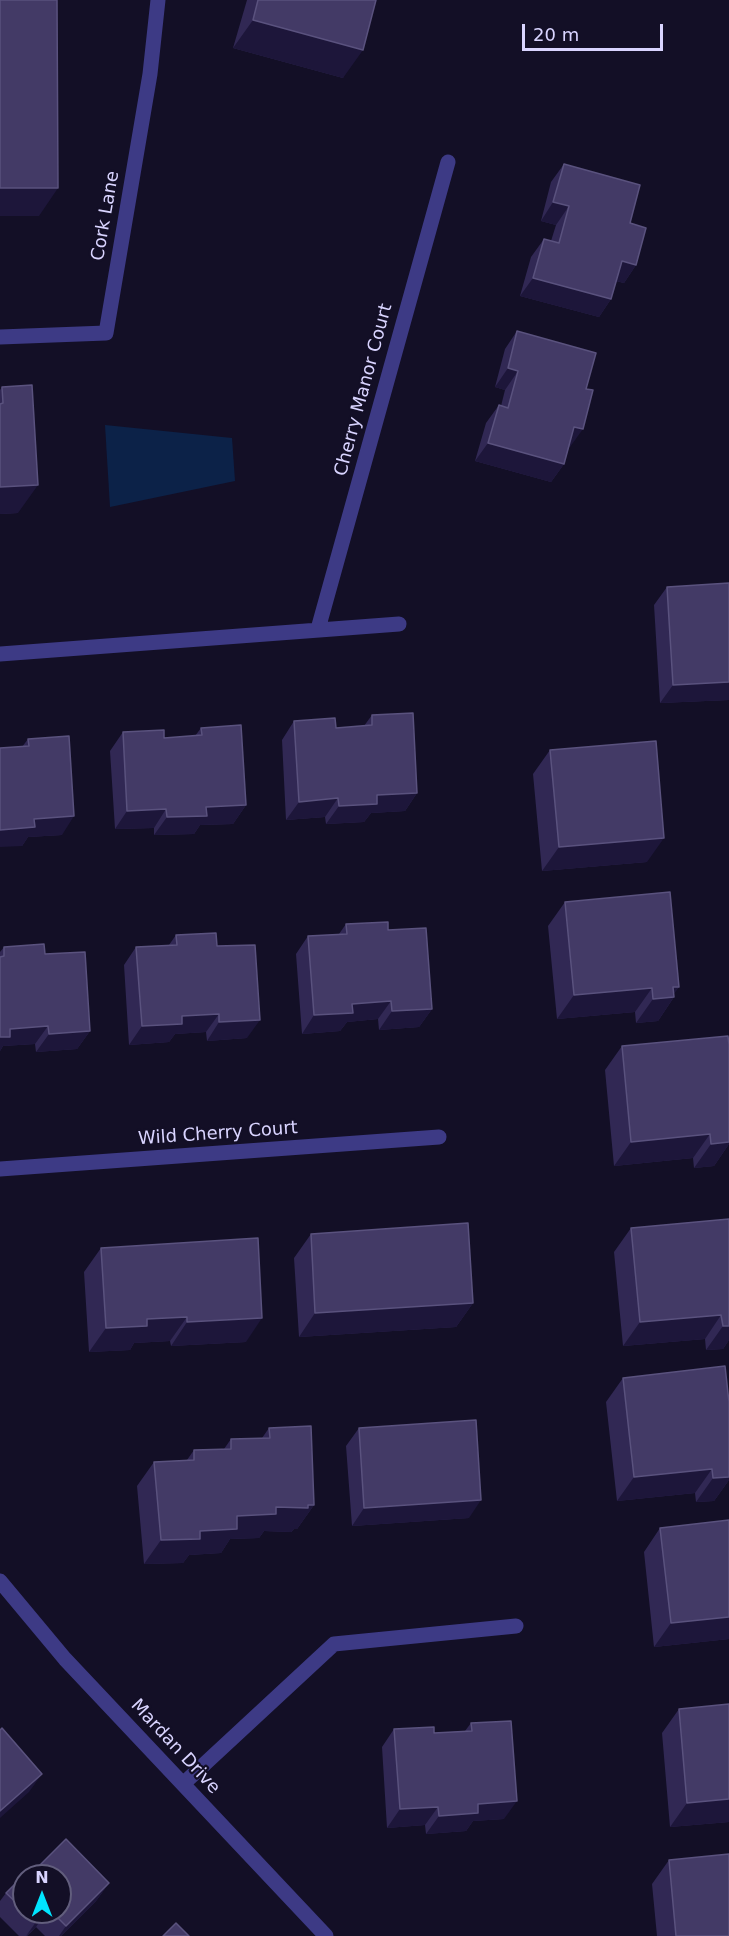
<!DOCTYPE html>
<html>
<head>
<meta charset="utf-8">
<style>
  body { margin:0 }
  #map { position:relative; width:729px; height:1936px; overflow:hidden; background:#130f26; font-family:"DejaVu Sans",sans-serif }
  canvas { display:block }
  .north { position:absolute; left:12px; top:1864px; width:60px; height:60px; box-sizing:border-box; background:#130f26; border:2px solid #625e7d; border-radius:50%; rotate:0deg; font-size:16px; font-weight:700; line-height:24px; text-align:center; color:#d9d4ff }
  .north::after { content:''; display:block; margin:auto; width:21px; height:27px; background:#00e5ff; clip-path:polygon(50% 0,100% 100%,50% 72%,0 100%) }
  .scale { position:absolute; left:522px; top:24px; width:141px; height:27px; box-sizing:border-box; border:3px solid #d9d4ff; border-top:0; padding-left:8px; font-size:18px; line-height:21px; white-space:nowrap; color:#d9d4ff; -webkit-text-stroke:4px #130f26; paint-order:stroke }
</style>
</head>
<body>
<div id="map">
<canvas width="729" height="1936"></canvas>
<div class="north">N</div>
<div class="scale">20 m</div>
</div>
<script>
const ctx = document.querySelector('canvas').getContext('2d');
ctx.lineJoin = 'round';
function paint(path, color) { ctx.fillStyle = color; ctx.fill(path, 'evenodd'); }
function strokePath(path, color, width, dash) { ctx.strokeStyle = color; ctx.lineWidth = width; ctx.lineCap = dash ? 'butt' : 'round'; ctx.setLineDash(dash || []); ctx.stroke(path); }
function drawText(font, color, halo, rows, align = 'center') {
  ctx.font = font + ' "DejaVu Sans",sans-serif'; ctx.lineWidth = 4.5; ctx.setLineDash([]); ctx.textBaseline = 'middle'; ctx.strokeStyle = halo; ctx.fillStyle = color; for (const [text, x, y, turn = 0] of rows) {
    ctx.save(); ctx.translate(x, y); ctx.rotate((+turn || 0) * Math.PI / 180); ctx.textAlign = isNaN(turn) ? turn : align; if (halo) ctx.strokeText(text, 0, 0); ctx.fillText(text, 0, 0); ctx.restore();
  }
}
const water = new Path2D(`
  M 105,425 L 232,438 L 235,481 L 110,507 Z`);
const minor = new Path2D(`
  M 0,337 L 106,333 L 150,74 L 158,0
  M 318,629 L 448,162
  M 0,654 L 399,624
  M 0,1169 L 439,1137
  M 0,1581 L 65,1659 L 326,1936
  M 183,1784 L 334,1644 L 516,1626`);
const wall = new Path2D(`
  M 247,0 L 376,0 L 343,78 L 233,48 Z
  M 564,164 L 630,223 L 636,265 L 624,283 L 616,281 L 611,299 L 599,317 L 520,296 L 531,257 L 544,239 L 551,241 L 556,225 L 541,221 L 551,182 Z
  M 517,331 L 570,447 L 569,447 L 564,464 L 551,482 L 475,461 L 486,423 L 499,405 L 501,406 L 505,390 L 495,387 L 505,349 Z
  M 2,387 L 18,513 L 0,514 L 0,390 Z
  M 729,583 L 729,700 L 660,703 L 654,605 L 667,587 Z
  M 372,715 L 417,793 L 405,811 L 371,813 L 364,822 L 326,824 L 325,817 L 286,820 L 282,740 L 294,721 L 336,728 L 364,726 Z
  M 201,728 L 246,805 L 233,824 L 200,825 L 194,834 L 154,835 L 154,828 L 115,829 L 110,751 L 123,732 L 164,738 L 195,736 Z
  M 28,739 L 62,835 L 28,837 L 22,846 L 22,747 Z
  M 550,750 L 647,862 L 542,871 L 533,774 Z
  M 565,902 L 679,987 L 674,993 L 674,997 L 658,1021 L 636,1023 L 635,1012 L 557,1019 L 548,926 Z
  M 346,924 L 388,930 L 432,1009 L 419,1027 L 379,1030 L 378,1019 L 347,1022 L 340,1031 L 302,1034 L 296,954 L 308,936 L 339,934 Z
  M 176,935 L 217,946 L 247,1038 L 207,1041 L 206,1032 L 175,1034 L 169,1042 L 129,1045 L 124,965 L 136,947 L 169,945 Z
  M 4,947 L 45,954 L 90,1031 L 77,1049 L 36,1052 L 35,1044 L 3,1046 L 0,1051 L 0,952 Z
  M 729,1045 L 729,1144 L 714,1166 L 694,1168 L 693,1158 L 614,1166 L 605,1070 L 622,1046 Z
  M 729,1219 L 729,1340 L 723,1349 L 706,1350 L 705,1339 L 623,1346 L 614,1252 L 631,1228 Z
  M 311,1234 L 473,1303 L 456,1327 L 299,1337 L 294,1258 Z
  M 101,1248 L 246,1342 L 171,1346 L 170,1341 L 134,1343 L 130,1350 L 89,1352 L 84,1272 Z
  M 623,1378 L 729,1402 L 729,1480 L 714,1501 L 696,1502 L 695,1493 L 617,1501 L 606,1402 Z
  M 269,1428 L 314,1505 L 297,1529 L 294,1529 L 291,1532 L 264,1531 L 259,1538 L 230,1539 L 221,1553 L 189,1555 L 183,1563 L 144,1564 L 137,1486 L 154,1462 L 187,1460 L 194,1450 L 224,1449 L 231,1439 L 262,1438 Z
  M 359,1428 L 469,1518 L 352,1526 L 346,1446 Z
  M 660,1528 L 729,1639 L 654,1647 L 644,1552 Z
  M 679,1709 L 729,1822 L 670,1827 L 662,1733 Z
  M 471,1723 L 504,1819 L 473,1821 L 466,1831 L 426,1834 L 425,1825 L 387,1828 L 382,1747 L 394,1729 L 434,1733 L 465,1731 Z
  M 669,1860 L 729,1936 L 657,1936 L 652,1884 Z
  M 24,1881 L 24,1912 L 60,1912 L 109,1883 L 96,1901 L 61,1936 L 45,1936 L 36,1927 L 27,1936 L 19,1936 L 0,1917 L 0,1901 L 6,1893 Z`);
const shadedWall = new Path2D(`
  M 253,20 L 363,50 L 343,78 L 233,48 Z
  M 0,188 L 58,188 L 39,216 L 0,216 Z
  M 553,202 L 569,206 L 556,225 L 541,221 Z
  M 622,261 L 636,265 L 624,283 L 609,279 Z
  M 533,278 L 611,299 L 599,317 L 520,296 Z
  M 508,368 L 518,371 L 505,390 L 495,387 Z
  M 574,427 L 583,429 L 570,447 L 561,445 Z
  M 488,443 L 564,464 L 551,482 L 475,461 Z
  M 38,485 L 18,513 L 0,514 L 0,487 Z
  M 729,682 L 729,700 L 660,703 L 673,685 Z
  M 417,793 L 405,811 L 371,813 L 364,822 L 326,824 L 339,806 L 377,795 Z
  M 338,798 L 325,817 L 286,820 L 299,802 Z
  M 246,805 L 233,824 L 200,825 L 194,834 L 154,835 L 167,817 L 206,807 Z
  M 166,809 L 154,828 L 115,829 L 127,811 Z
  M 74,816 L 62,835 L 28,837 L 22,846 L 0,847 L 0,830 L 34,819 Z
  M 664,838 L 647,862 L 542,871 L 559,847 Z
  M 673,987 L 679,987 L 671,997 L 674,997 L 658,1021 L 636,1023 L 653,999 Z
  M 652,988 L 635,1012 L 557,1019 L 574,995 Z
  M 391,1001 L 378,1019 L 347,1022 L 340,1031 L 302,1034 L 314,1015 L 352,1004 Z
  M 432,1009 L 419,1027 L 379,1030 L 392,1011 Z
  M 219,1014 L 206,1032 L 175,1034 L 169,1042 L 129,1045 L 142,1026 L 182,1016 Z
  M 260,1020 L 247,1038 L 207,1041 L 219,1022 Z
  M 48,1026 L 35,1044 L 3,1046 L 0,1051 L 0,1037 L 10,1029 Z
  M 90,1031 L 77,1049 L 36,1052 L 49,1034 Z
  M 729,1132 L 729,1144 L 714,1166 L 694,1168 L 711,1144 Z
  M 710,1134 L 693,1158 L 614,1166 L 631,1142 Z
  M 473,1303 L 456,1327 L 299,1337 L 315,1313 Z
  M 721,1315 L 705,1339 L 623,1346 L 640,1322 Z
  M 187,1317 L 170,1341 L 134,1343 L 130,1350 L 89,1352 L 106,1328 L 147,1319 Z
  M 262,1318 L 246,1342 L 171,1346 L 187,1322 Z
  M 723,1326 L 729,1326 L 729,1340 L 723,1349 L 706,1350 Z
  M 712,1469 L 695,1493 L 617,1501 L 634,1477 Z
  M 729,1477 L 729,1480 L 714,1501 L 696,1502 L 713,1478 Z
  M 481,1500 L 469,1518 L 352,1526 L 364,1508 Z
  M 314,1505 L 297,1529 L 294,1529 L 291,1532 L 264,1531 L 259,1538 L 230,1539 L 221,1553 L 189,1555 L 183,1563 L 144,1564 L 161,1540 L 200,1531 L 237,1516 L 276,1507 Z
  M 729,1617 L 729,1639 L 654,1647 L 671,1623 Z
  M 42,1774 L 29,1792 L 0,1818 L 0,1811 Z
  M 729,1799 L 729,1822 L 670,1827 L 687,1803 Z
  M 517,1801 L 504,1819 L 473,1821 L 466,1831 L 426,1834 L 439,1816 L 478,1804 Z
  M 438,1807 L 425,1825 L 387,1828 L 400,1809 Z
  M 109,1883 L 96,1901 L 61,1936 L 59,1936 L 66,1926 Z
  M 45,1912 L 46,1912 L 36,1927 L 26,1936 L 36,1922 Z`);
const building = new Path2D(`
  M 0,0 L 57,0 L 58,188 L 0,188 Z
  M 258,0 L 376,0 L 363,50 L 253,20 Z
  M 564,164 L 640,185 L 630,223 L 646,228 L 636,265 L 622,261 L 611,299 L 533,278 L 544,239 L 559,243 L 569,206 L 553,202 Z
  M 517,331 L 596,353 L 586,389 L 593,390 L 583,429 L 574,427 L 564,464 L 488,443 L 499,405 L 508,408 L 518,371 L 508,368 Z
  M 32,385 L 38,485 L 0,487 L 0,404 L 3,403 L 2,387 Z
  M 729,583 L 729,682 L 673,685 L 667,587 Z
  M 413,713 L 417,793 L 377,795 L 377,804 L 339,806 L 338,798 L 299,802 L 294,721 L 335,718 L 336,728 L 372,725 L 372,715 Z
  M 241,725 L 246,805 L 206,807 L 207,816 L 167,817 L 166,809 L 127,811 L 123,732 L 164,730 L 164,738 L 202,735 L 201,728 Z
  M 69,736 L 74,816 L 34,819 L 35,827 L 0,830 L 0,748 L 29,746 L 28,739 Z
  M 656,741 L 664,838 L 559,847 L 550,750 Z
  M 670,892 L 679,987 L 673,987 L 674,997 L 653,999 L 652,988 L 574,995 L 565,902 Z
  M 388,922 L 388,930 L 426,928 L 432,1009 L 392,1011 L 391,1001 L 352,1004 L 353,1013 L 314,1015 L 308,936 L 347,934 L 346,924 Z
  M 216,933 L 217,946 L 255,945 L 260,1020 L 219,1022 L 219,1014 L 182,1016 L 182,1024 L 142,1026 L 136,947 L 177,945 L 176,935 Z
  M 44,944 L 45,954 L 85,952 L 90,1031 L 49,1034 L 48,1026 L 10,1029 L 10,1037 L 0,1037 L 0,957 L 4,956 L 4,947 Z
  M 728,1036 L 729,1045 L 729,1142 L 711,1144 L 710,1134 L 631,1142 L 622,1046 Z
  M 729,1219 L 729,1326 L 723,1326 L 721,1315 L 640,1322 L 631,1228 Z
  M 468,1223 L 473,1303 L 315,1313 L 311,1234 Z
  M 258,1238 L 262,1318 L 187,1322 L 187,1317 L 147,1319 L 147,1326 L 106,1328 L 101,1248 Z
  M 725,1366 L 729,1402 L 729,1477 L 713,1478 L 712,1469 L 634,1477 L 623,1378 Z
  M 476,1420 L 481,1500 L 364,1508 L 359,1428 Z
  M 311,1426 L 314,1505 L 308,1505 L 308,1508 L 276,1507 L 276,1514 L 237,1516 L 237,1529 L 200,1531 L 200,1539 L 161,1540 L 154,1462 L 194,1460 L 194,1450 L 231,1449 L 231,1439 L 270,1438 L 269,1428 Z
  M 729,1520 L 729,1617 L 671,1623 L 660,1528 Z
  M 729,1704 L 729,1799 L 687,1803 L 679,1709 Z
  M 511,1721 L 517,1801 L 478,1804 L 478,1813 L 439,1816 L 438,1807 L 400,1809 L 394,1729 L 434,1727 L 434,1733 L 472,1731 L 471,1723 Z
  M 2,1728 L 42,1774 L 0,1811 L 0,1730 Z
  M 66,1839 L 109,1883 L 66,1926 L 52,1912 L 60,1912 L 60,1876 L 29,1876 Z
  M 729,1854 L 729,1936 L 676,1936 L 669,1860 Z
  M 21,1878 L 24,1881 L 24,1910 L 6,1893 Z
  M 26,1912 L 45,1912 L 36,1922 Z
  M 176,1923 L 189,1936 L 163,1936 Z`);
const streetNames = [
  ["Cork Lane",106,216,-80],
  ["Cherry Manor Court",364,390,-75],
  ["Wild Cherry Court",218,1134,-4],
  ["Mardan Drive",175,1747,47]
];
paint(water, '#0c2248');
strokePath(minor, '#3d3a85', 15);
paint(wall, '#312854');
paint(shadedWall, '#1d163a');
paint(building, '#433a66');
strokePath(building, '#5a527e', 1.5);
drawText('18px', '#d9d4ff', '#130f26', streetNames);
</script>
</body>
</html>
